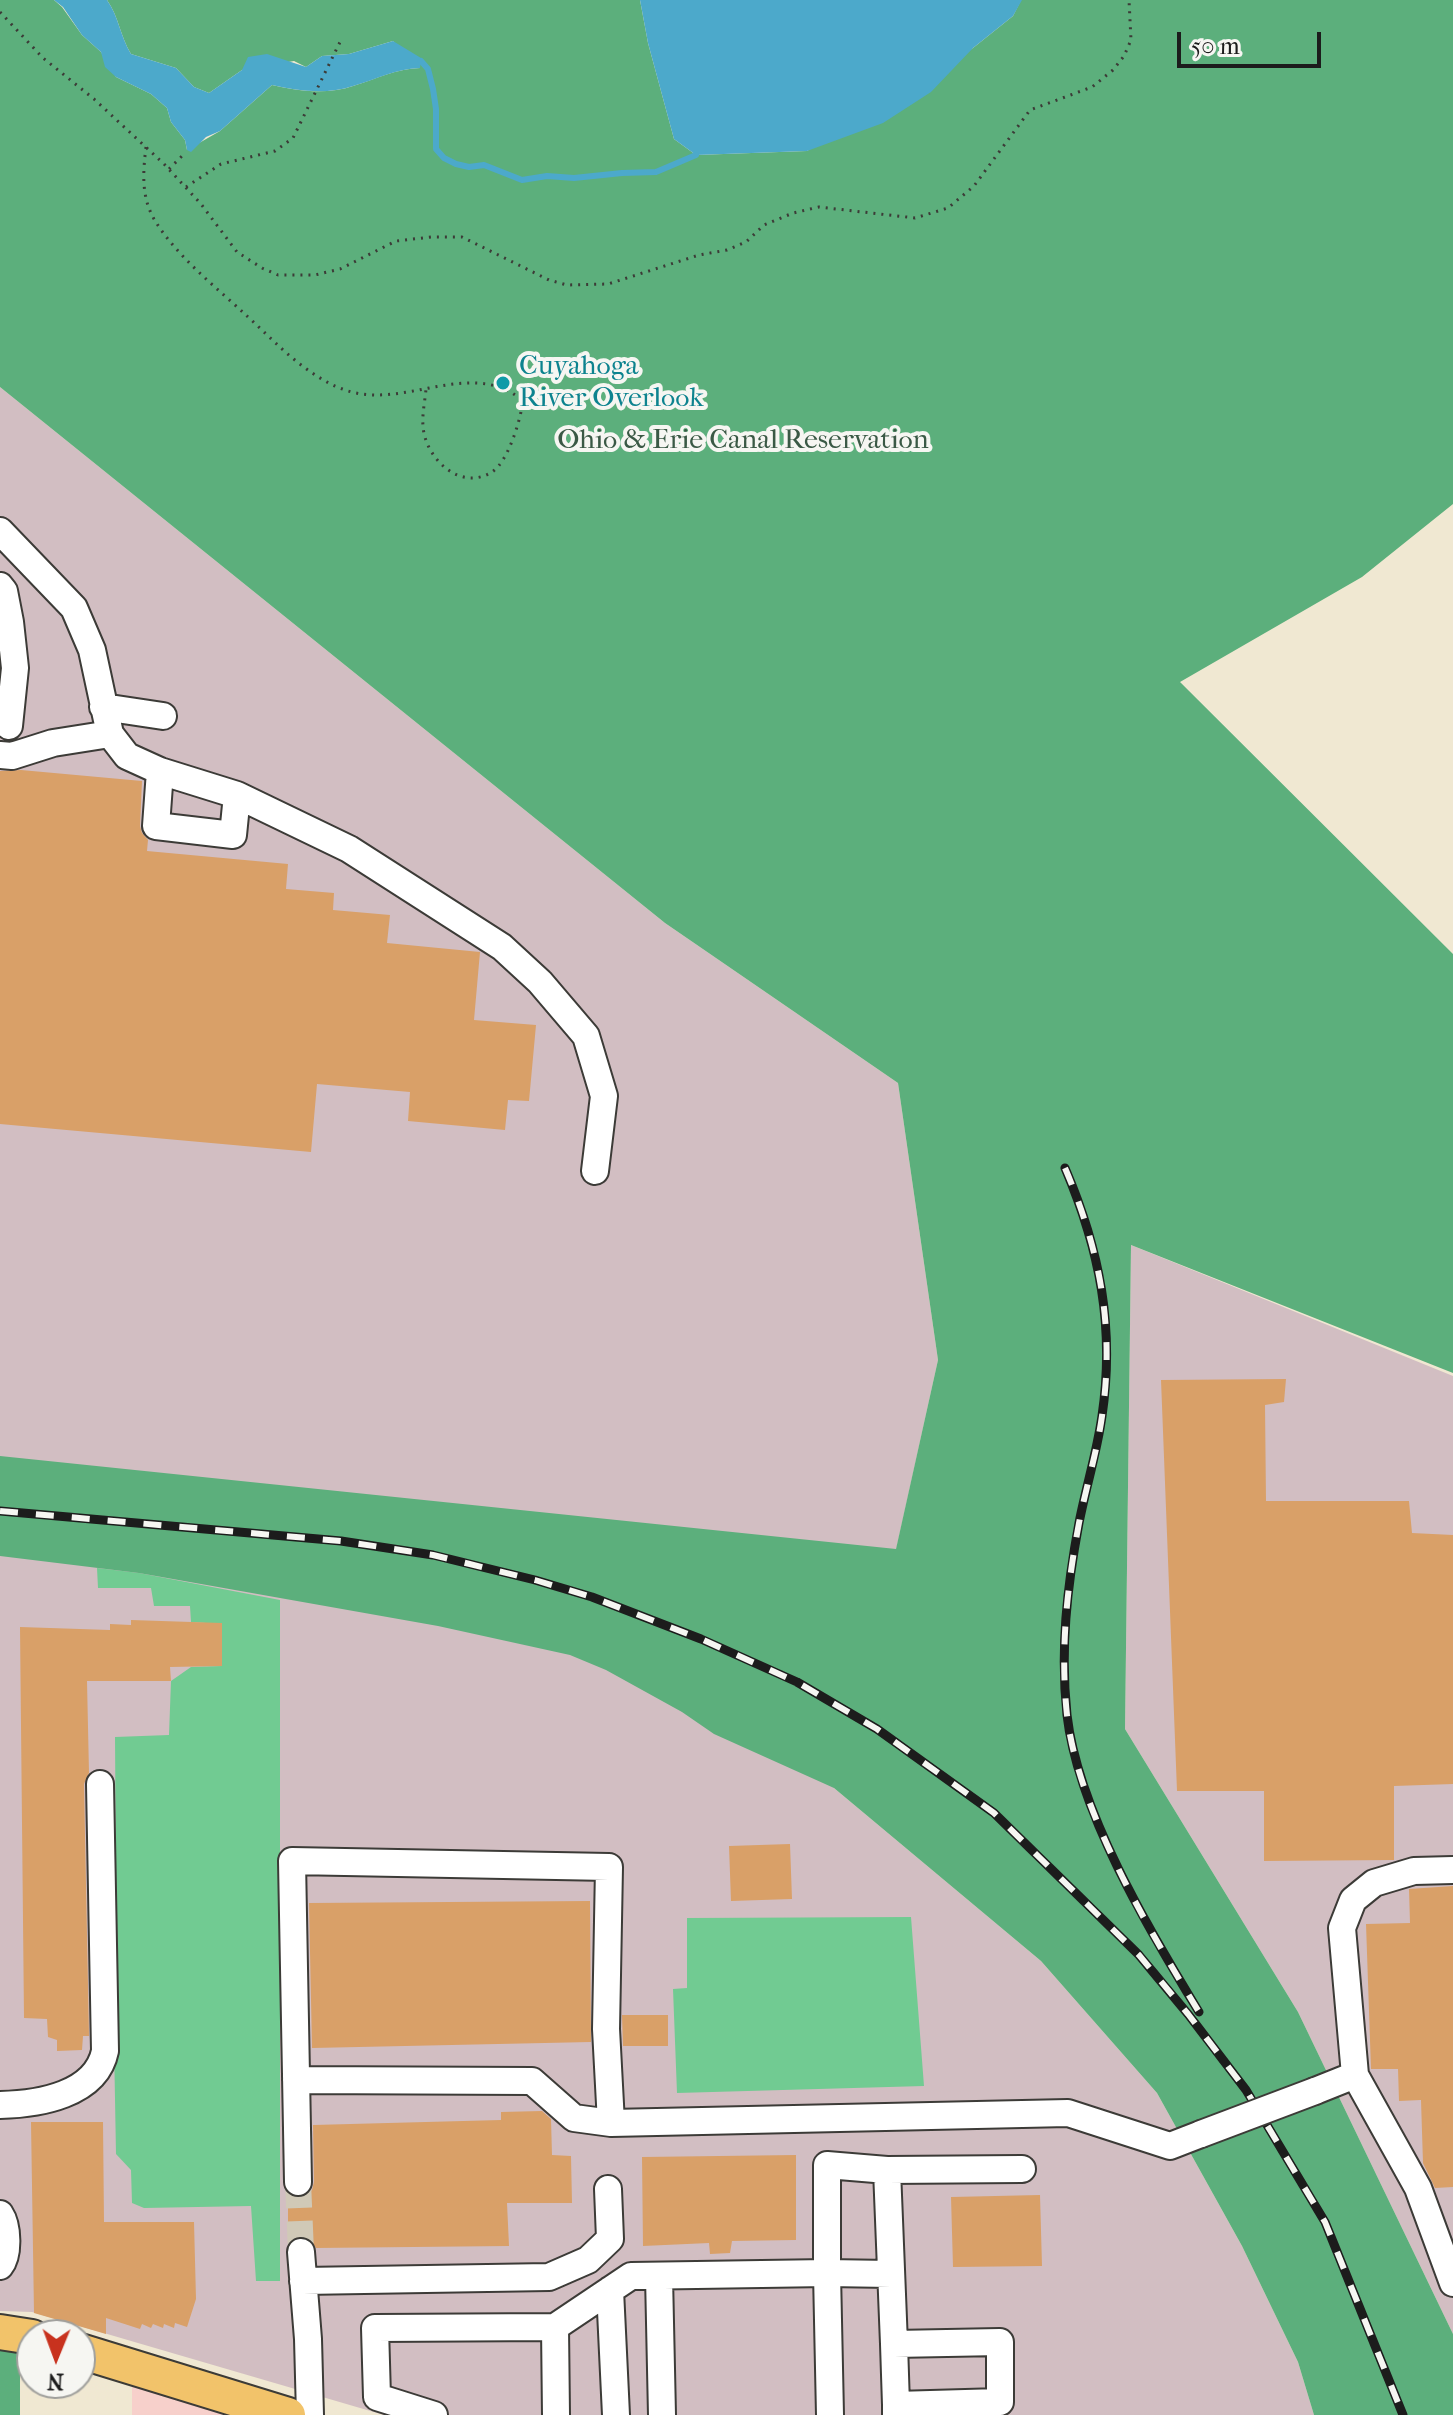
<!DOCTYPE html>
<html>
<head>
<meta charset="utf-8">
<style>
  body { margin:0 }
  #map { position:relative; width:1453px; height:2415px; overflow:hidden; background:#f0e8d2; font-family:"IM FELL French Canon",serif }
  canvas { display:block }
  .north { position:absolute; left:16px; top:2319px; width:80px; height:80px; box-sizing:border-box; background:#f6f6f2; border:2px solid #9f9f9c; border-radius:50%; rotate:181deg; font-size:22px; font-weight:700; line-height:32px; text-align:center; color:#1c1c1c }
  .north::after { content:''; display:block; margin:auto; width:28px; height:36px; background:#c8321e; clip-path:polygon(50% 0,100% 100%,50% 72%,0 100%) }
  .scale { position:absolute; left:1177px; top:32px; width:144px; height:36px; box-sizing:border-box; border:4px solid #1c1c1c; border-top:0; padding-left:10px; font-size:24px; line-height:28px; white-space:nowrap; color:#1c1c1c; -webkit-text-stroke:6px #f6f6f2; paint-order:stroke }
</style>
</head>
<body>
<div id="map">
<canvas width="1453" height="2415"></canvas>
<div class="north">N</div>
<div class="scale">50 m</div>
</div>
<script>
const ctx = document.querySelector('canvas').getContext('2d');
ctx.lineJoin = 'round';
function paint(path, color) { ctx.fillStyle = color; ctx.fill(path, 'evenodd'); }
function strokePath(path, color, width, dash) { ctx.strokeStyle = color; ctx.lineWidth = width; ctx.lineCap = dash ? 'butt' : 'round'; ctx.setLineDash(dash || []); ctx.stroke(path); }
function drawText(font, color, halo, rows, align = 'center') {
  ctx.font = font + ' "IM FELL French Canon",serif'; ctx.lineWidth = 8; ctx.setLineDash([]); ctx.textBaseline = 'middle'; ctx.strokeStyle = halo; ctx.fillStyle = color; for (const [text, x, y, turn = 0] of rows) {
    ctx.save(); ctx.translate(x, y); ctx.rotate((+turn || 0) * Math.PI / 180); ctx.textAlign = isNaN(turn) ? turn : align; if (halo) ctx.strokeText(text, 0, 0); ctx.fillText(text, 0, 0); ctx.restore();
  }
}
const built = new Path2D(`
  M 132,2367 L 288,2415 L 132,2415 Z`);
const industrial = new Path2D(`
  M 0,387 L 665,923 L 898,1083 L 938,1360 L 883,1609 L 834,1788 L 1041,1961 L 1157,2093 L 1242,2246 L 1298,2362 L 1314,2415 L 384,2415 L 32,2312 L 0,2311 Z
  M 1131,1245 L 1453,1376 L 1453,2334 L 1298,2012 L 1125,1729 Z`);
const green = new Path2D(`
  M 97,1568 L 139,1573 L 280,1600 L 280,2281 L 256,2281 L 251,2206 L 144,2208 L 132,2203 L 131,2170 L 116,2154 L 111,1878 L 116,1878 L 115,1737 L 169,1735 L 171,1681 L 191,1667 L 222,1666 L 222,1624 L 191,1622 L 190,1606 L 154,1606 L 151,1588 L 98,1588 Z
  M 911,1917 L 924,2086 L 677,2093 L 673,1989 L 687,1988 L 687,1918 Z`);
const forest = new Path2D(`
  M 0,0 L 54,0 L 62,7 L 82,35 L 101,52 L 116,77 L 151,94 L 167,108 L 171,122 L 185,140 L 187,150 L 220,131 L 272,85 C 298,91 327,95 353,86 C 376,79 395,69 420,68 L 393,41 L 349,54 L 322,56 L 306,67 L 294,61 L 242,70 L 209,93 L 194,87 L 176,68 L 131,54 C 120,36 119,17 107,0 L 640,0 L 648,43 L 674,139 L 696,155 L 807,151 L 973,48 L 1013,16 L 1021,0 L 1453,0 L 1453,504 L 1362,577 L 1180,682 L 1453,954 L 1453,1373 L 1131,1245 L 1125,1729 L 1298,2012 L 1453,2334 L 1453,2415 L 1314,2415 L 1298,2362 L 1242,2246 L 1157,2093 L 1041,1961 L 834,1788 L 714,1734 L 682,1712 L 606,1670 L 570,1655 L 438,1626 L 139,1573 L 0,1556 L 0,1456 L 896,1549 L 938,1360 L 898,1083 L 665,923 L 0,387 Z
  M 0,2332 L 20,2335 L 20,2415 L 0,2415 Z`);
const water = new Path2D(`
  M 54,0 L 107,0 C 119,17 120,36 131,54 L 176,68 L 194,87 L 209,93 L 242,70 L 248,57 L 267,54 L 306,67 L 322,56 L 349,54 L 393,41 L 421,58 L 420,68 C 395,69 377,79 353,86 C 326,95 299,91 272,85 L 220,131 L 206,137 L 191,152 L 187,150 L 185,140 L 171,122 L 167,108 L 151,94 L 116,77 L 105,67 L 101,52 L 82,35 L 63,7 Z
  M 640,0 L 1022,0 L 1013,16 L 973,48 L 931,92 L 883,123 L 807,151 L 696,155 L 674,139 L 648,43 Z`);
const stream = new Path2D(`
  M 421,61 L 428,69 L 433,89 L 436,109 L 436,149 L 444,158 L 456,164 L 469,167 L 484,165 L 522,180 L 547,176 L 574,178 L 622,173 L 656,172 L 696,155`);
const building = new Path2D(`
  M 21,770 L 142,781 L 140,826 L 142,833 L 148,840 L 147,851 L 288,864 L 286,889 L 334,893 L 333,910 L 390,915 L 387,943 L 480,952 L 474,1020 L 536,1025 L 529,1101 L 508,1100 L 505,1130 L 408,1121 L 410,1092 L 317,1084 L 311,1152 L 0,1124 L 0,771 Z
  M 1286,1379 L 1284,1402 L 1265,1405 L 1266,1501 L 1409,1501 L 1412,1533 L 1453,1535 L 1453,1784 L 1394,1786 L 1394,1860 L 1264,1861 L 1264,1791 L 1177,1791 L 1161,1380 Z
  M 131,1620 L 222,1623 L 222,1666 L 170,1667 L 171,1681 L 87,1681 L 89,1773 L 84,1784 L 89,2036 L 83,2036 L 82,2050 L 57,2051 L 57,2040 L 48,2037 L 47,2019 L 24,2018 L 20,1627 L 110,1630 L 110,1624 L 131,1625 Z
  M 790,1844 L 792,1899 L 731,1901 L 729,1846 Z
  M 1453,1886 L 1453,2187 L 1435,2188 L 1423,2163 L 1421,2100 L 1399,2101 L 1398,2069 L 1371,2069 L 1366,1924 L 1410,1923 L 1409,1889 Z
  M 590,1901 L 591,2042 L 312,2048 L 309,1903 Z
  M 622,2015 L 668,2015 L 668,2046 L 623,2046 Z
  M 542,2111 L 551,2119 L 552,2155 L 571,2156 L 572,2203 L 507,2203 L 509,2246 L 316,2248 L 309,2238 L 300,2236 L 288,2243 L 288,2194 L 298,2198 L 306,2196 L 312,2190 L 314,2182 L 313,2125 L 501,2120 L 501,2112 Z
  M 31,2122 L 103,2122 L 104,2222 L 194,2222 L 196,2299 L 187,2327 L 175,2323 L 174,2328 L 164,2324 L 163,2328 L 153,2324 L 151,2328 L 142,2324 L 140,2329 L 106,2318 L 106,2334 L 34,2313 Z
  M 796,2155 L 796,2240 L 732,2241 L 730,2253 L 710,2254 L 709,2243 L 643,2246 L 642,2157 Z
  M 1040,2195 L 1042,2266 L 953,2267 L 951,2197 Z`);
const minorTunnel = new Path2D(`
  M 298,2182 L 301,2252`);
const path = new Path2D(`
  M 0,12 L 43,58 L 94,99 L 164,164 L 201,204 L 237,252 L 262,268 L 278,275 L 315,275 L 340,269 L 396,241 L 431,237 L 462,237 L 549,280 L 567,285 L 608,284 L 699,255 L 727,250 L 746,242 L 764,225 L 793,213 L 819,207 L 915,218 L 948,208 L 974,186 L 1030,110 L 1092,87 L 1113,70 L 1124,56 L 1131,40 L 1129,0
  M 146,147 C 143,172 141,196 154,219 C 176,256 216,287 247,316 C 270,337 291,360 317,376 C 329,384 342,390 356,393 C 405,403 455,371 502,388 C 509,390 516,396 523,400 C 521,419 508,462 492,472 C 460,492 425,458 423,426 C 422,414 425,401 426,389
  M 169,169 L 183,155
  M 186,187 L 221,164 L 275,151 L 293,138 L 341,40`);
const minor = new Path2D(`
  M 0,531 L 74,608 L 92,650 L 110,734 L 127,756 L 160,771 L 237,795 L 233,835 L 156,826 L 160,771
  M 0,586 L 4,591 L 10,622 L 0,621
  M 103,707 L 163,716
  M 9,726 L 15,668 L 10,622
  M 0,755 L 12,756 L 53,743 L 110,734
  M 237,795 L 349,849 L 502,947 L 540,982 L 586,1036 L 604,1096 L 595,1171
  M 1355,2075 L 1342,1928 L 1353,1900 L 1374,1883 L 1414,1871 L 1453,1870
  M 296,2080 L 532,2081 L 574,2118 L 611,2123 L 606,2029 L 609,1867 L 292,1861 L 298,2182
  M 1315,2091 L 1355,2075 L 1418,2188 L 1453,2283
  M 0,2105 C 39,2104 96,2095 105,2051 L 100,1784
  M 611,2123 L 1068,2113 L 1170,2146 L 1201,2134
  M 887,2170 L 1022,2169
  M 0,2214 C 8,2226 9,2255 0,2266
  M 301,2252 L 308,2339 L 310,2415
  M 659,2276 L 662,2415
  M 303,2281 L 549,2277 L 588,2260 L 610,2239 L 608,2189
  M 610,2290 L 616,2415
  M 555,2327 L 556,2415
  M 894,2344 L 896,2405
  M 434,2415 L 377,2397 L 375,2328 L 555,2327 L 631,2276 L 827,2273 L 827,2165 L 887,2170 L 894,2344 L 1000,2342 L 1000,2402 L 896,2405 L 896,2415
  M 830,2415 L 827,2273 L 891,2274`);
const major = new Path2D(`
  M 0,2332 L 32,2337
  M 80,2351 L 288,2415`);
const rail = new Path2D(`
  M 1065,1168 C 1100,1250 1115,1328 1102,1416 C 1097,1452 1086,1487 1079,1523 C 1067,1587 1060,1650 1067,1715 C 1078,1811 1149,1930 1199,2012
  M 0,1511 L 341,1541 L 433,1555 L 535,1580 L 592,1597 L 701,1639 L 797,1682 L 877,1729 L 994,1813 L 1139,1955 L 1188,2014 L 1246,2090 L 1325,2222 L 1403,2415`);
const minorBridge = new Path2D(`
  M 1201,2134 L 1315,2091`);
const markers = [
  [503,383,8,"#0f9aa8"]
];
const cultureNames = [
  ["Cuyahoga",519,367],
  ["River Overlook",519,399]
];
const parkNames = [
  ["Ohio & Erie Canal Reservation",743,441]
];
paint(built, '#f7d0cb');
paint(industrial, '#d2bec2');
paint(green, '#71cb92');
paint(forest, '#5caf7c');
paint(water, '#4ca9cb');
strokePath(stream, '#4ca9cb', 6);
paint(building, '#d9a068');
strokePath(minorTunnel, '#d0c9b7', 26, [26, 13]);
strokePath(minor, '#3c3b37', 30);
strokePath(major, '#3c3b37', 38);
strokePath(path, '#3c3b37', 3, [2, 6]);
strokePath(minor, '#fff', 26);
strokePath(major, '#f2c36a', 34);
strokePath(rail, '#1c1c1c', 9);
strokePath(rail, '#f6f6f2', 6, [18]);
strokePath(minorBridge, '#3c3b37', 30, []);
strokePath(minorBridge, '#fff', 26);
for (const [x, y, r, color] of markers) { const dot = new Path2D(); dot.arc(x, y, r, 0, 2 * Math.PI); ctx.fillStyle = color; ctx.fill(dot); strokePath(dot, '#f6f6f2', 3); }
drawText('28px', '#0d838f', '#f6f6f2', cultureNames, 'left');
drawText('28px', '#3a5945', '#f6f6f2', parkNames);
</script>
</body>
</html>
